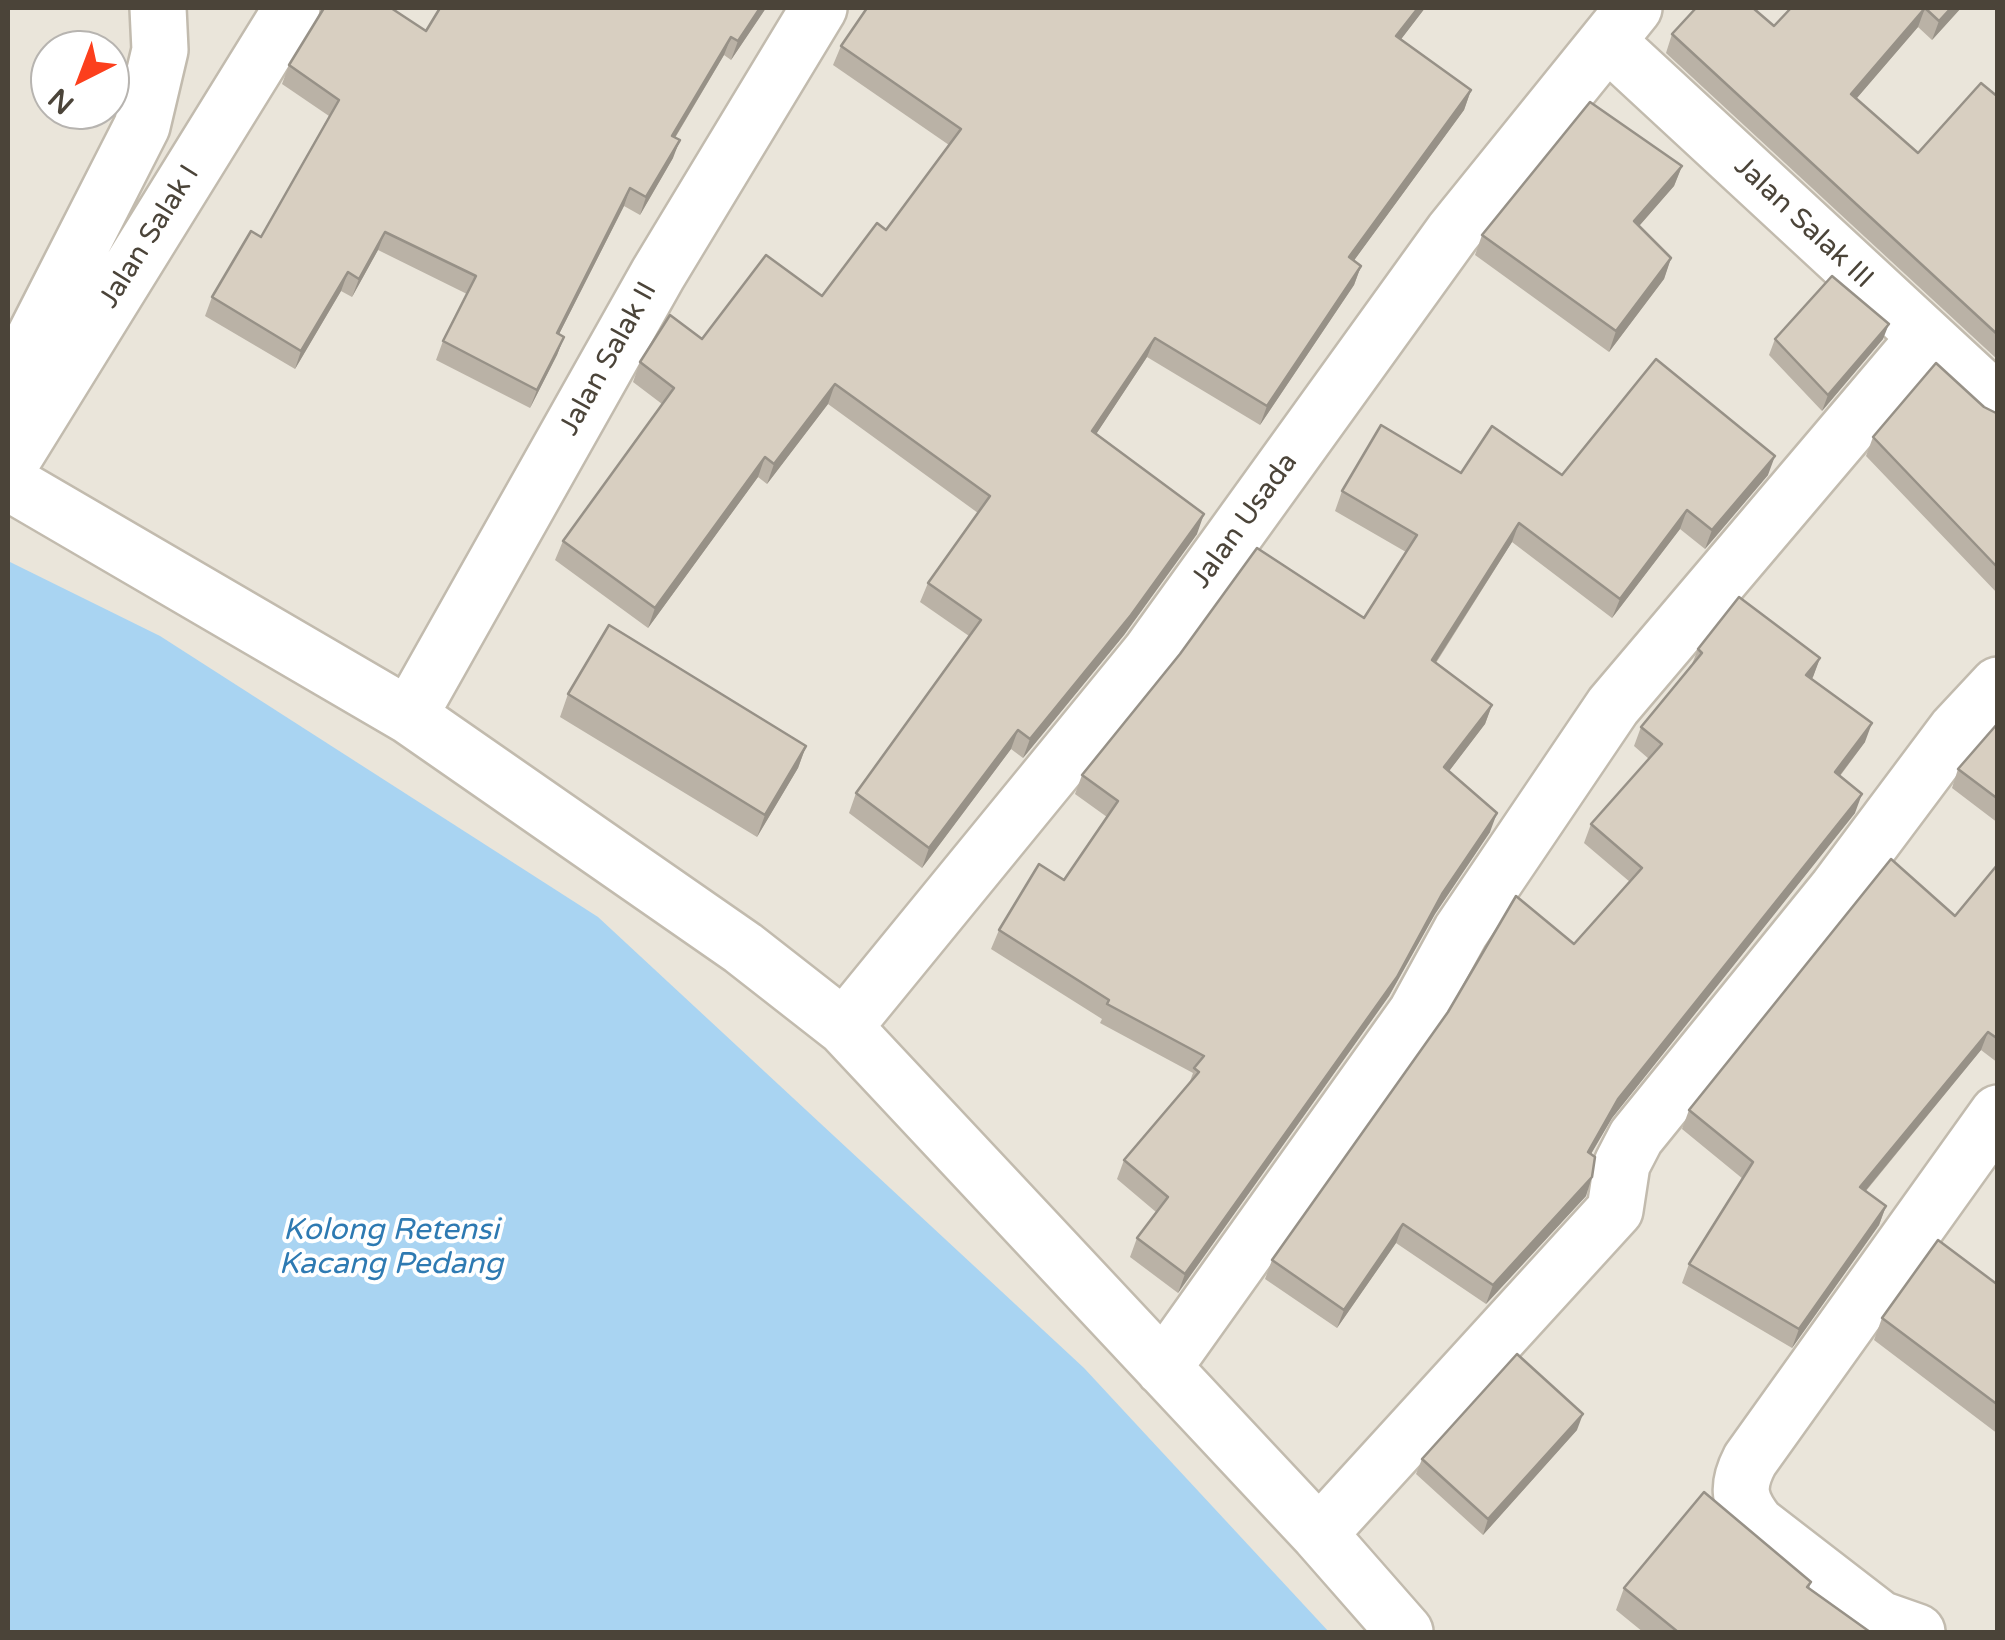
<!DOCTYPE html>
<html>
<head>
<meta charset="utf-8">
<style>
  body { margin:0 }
  #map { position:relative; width:2005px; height:1640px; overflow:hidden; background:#f6f3ec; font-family:"Varela Round",sans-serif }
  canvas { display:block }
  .frame { position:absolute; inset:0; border:10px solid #4b4439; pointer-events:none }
  .north { position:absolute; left:30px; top:30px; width:100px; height:100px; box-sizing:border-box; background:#fff; border:2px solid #b7b4b0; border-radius:50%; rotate:222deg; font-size:28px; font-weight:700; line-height:40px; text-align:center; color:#4b4439 }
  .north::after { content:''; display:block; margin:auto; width:35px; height:45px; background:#fc3f1d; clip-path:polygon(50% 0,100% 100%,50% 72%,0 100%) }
</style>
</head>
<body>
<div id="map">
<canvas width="2005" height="1640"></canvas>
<div class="frame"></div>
<div class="north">N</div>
</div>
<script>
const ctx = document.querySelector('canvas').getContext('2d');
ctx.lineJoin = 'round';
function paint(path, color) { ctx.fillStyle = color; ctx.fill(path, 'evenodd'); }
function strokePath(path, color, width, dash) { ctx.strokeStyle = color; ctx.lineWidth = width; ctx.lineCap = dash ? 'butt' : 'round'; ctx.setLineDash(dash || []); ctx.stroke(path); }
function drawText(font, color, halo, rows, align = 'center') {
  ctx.font = font + ' "Varela Round",sans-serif'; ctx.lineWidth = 8; ctx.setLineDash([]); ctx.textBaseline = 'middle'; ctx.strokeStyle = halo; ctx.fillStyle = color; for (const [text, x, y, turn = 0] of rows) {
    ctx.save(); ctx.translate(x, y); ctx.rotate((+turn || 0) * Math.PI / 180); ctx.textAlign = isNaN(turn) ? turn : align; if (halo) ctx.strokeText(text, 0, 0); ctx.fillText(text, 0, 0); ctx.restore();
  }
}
const residential = new Path2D(`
  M 8,8 L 1997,8 L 1997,1632 L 8,1632 ZM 50,50 L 110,50 L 110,110 L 50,110 Z`);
const water = new Path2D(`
  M 8,561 L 160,636 L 598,917 L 1084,1368 L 1329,1632 L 8,1632 Z`);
const minor = new Path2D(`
  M 1609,43 L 1998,403
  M 8,389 L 142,126 L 160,50 L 158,8
  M 8,467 L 292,8
  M 8,482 L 409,716 L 743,948 L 844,1027 L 1319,1534 L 1405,1632
  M 409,716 L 658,274 L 819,8
  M 844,1027 L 1149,654 L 1453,232 L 1634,8
  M 1163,1368 L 1416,1013 L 1461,931 L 1613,706 L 1926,337
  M 1319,1534 L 1615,1210 L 1622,1164 L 1636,1137 L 1837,889 L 1956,730 L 1998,685
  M 1917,1632 L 1880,1619 L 1757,1524 C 1739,1501 1736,1487 1750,1460 L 1998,1113`);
const wall = new Path2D(`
  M 322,8 L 391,8 L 426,31 L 766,8 L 731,60 L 724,55 L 675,138 L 673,158 L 640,215 L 624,206 L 559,334 L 564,337 L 557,355 L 530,408 L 436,360 L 443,341 L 467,294 L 378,250 L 352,297 L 341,291 L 295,369 L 205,316 L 212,297 L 261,237 L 329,116 L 282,84 L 289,65 L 321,13 Z
  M 867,8 L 1425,8 L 1401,39 L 1471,90 L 1464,110 L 1354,260 L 1361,266 L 1354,285 L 1260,425 L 1147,357 L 1096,434 L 1197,534 L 1124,635 L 1023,758 L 1011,749 L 922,868 L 849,813 L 856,793 L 969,636 L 920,602 L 928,583 L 978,513 L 828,404 L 767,484 L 758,477 L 648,628 L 555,560 L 563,541 L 662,404 L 633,382 L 640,362 L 822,296 L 886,230 L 949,145 L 833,65 L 841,46 Z
  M 1791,8 L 1961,8 L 1932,40 L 1918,27 L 1856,99 L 1918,153 L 1998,97 L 1998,360 L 1666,53 L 1672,34 L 1774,26 Z
  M 1682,166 L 1674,186 L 1639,226 L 1671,258 L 1664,279 L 1609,352 L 1475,255 L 1482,235 Z
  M 1775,339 L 1883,339 L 1822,411 L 1769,355 Z
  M 1984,407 L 1998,414 L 1998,594 L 1866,456 L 1873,437 Z
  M 1461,473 L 1562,475 L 1768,475 L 1705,549 L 1680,529 L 1612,618 L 1512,542 L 1436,663 L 1492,705 L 1485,724 L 1449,771 L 1490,832 L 1435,914 L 1389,996 L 1178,1293 L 1130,1257 L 1137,1238 L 1156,1212 L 1117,1179 L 1124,1160 L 1189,1084 L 1193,1073 L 1100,1023 L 1102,1019 L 991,949 L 999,930 L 1064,880 L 1107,817 L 1075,794 L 1082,775 L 1364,618 L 1406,552 L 1335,511 L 1342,491 Z
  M 1698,649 L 1820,658 L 1812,679 L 1865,742 L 1840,776 L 1855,813 L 1612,1118 L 1591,1154 L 1586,1196 L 1486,1304 L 1396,1243 L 1337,1328 L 1265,1279 L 1272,1260 L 1574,944 L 1630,882 L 1584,843 L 1591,824 L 1649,759 L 1634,746 L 1641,727 L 1692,664 Z
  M 568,694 L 806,746 L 798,768 L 757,837 L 560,717 Z
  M 1998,723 L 1998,823 L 1952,788 L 1958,769 Z
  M 1998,864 L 1998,1063 L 1981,1050 L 1866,1191 L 1886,1206 L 1879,1225 L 1792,1348 L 1682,1283 L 1689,1264 L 1743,1179 L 1682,1129 L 1689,1110 L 1955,916 Z
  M 1998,1285 L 1998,1434 L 1874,1340 L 1882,1318 Z
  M 1577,1430 L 1483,1535 L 1416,1474 L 1422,1459 Z
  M 1811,1582 L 1809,1589 L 1870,1632 L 1643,1632 L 1616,1610 L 1624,1588 Z`);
const shadedWall = new Path2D(`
  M 760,8 L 766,8 L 731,60 L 738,41 Z
  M 1418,8 L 1425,8 L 1389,55 L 1396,36 Z
  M 1925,8 L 1918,27 L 1844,113 L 1851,94 Z
  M 1951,8 L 1961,8 L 1932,40 L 1939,21 Z
  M 731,37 L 724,55 L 665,154 L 672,136 Z
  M 1471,90 L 1464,110 L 1342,277 L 1349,257 Z
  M 680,140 L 673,158 L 640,215 L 646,197 Z
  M 1682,166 L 1674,186 L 1626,241 L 1634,221 Z
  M 630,188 L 624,206 L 550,352 L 557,333 Z
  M 385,232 L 378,250 L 352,297 L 359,279 Z
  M 1671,258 L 1664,279 L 1609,352 L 1616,331 Z
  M 1361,266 L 1354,285 L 1260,425 L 1267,406 Z
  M 348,272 L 341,291 L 295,369 L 301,351 Z
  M 1889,324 L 1883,339 L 1822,411 L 1828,395 Z
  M 564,337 L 557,355 L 530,408 L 537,390 Z
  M 1155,338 L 1147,357 L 1085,451 L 1092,431 Z
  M 835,384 L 828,404 L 767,484 L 774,464 Z
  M 1775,456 L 1768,475 L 1705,549 L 1712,530 Z
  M 765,457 L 758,477 L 648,628 L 655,608 Z
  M 1687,510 L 1680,529 L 1612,618 L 1620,599 Z
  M 1204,514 L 1197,534 L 1124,635 L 1023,758 L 1030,739 Z
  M 1519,523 L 1512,542 L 1425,679 L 1432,660 Z
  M 1820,658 L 1813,677 L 1799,694 L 1806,675 Z
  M 1492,705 L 1485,724 L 1437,787 L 1444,767 Z
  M 1872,723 L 1865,742 L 1828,791 L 1835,772 Z
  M 1018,730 L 1011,749 L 922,868 L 929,848 Z
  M 806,746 L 798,768 L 757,837 L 765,815 Z
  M 1862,794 L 1855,813 L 1612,1118 L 1581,1171 L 1588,1152 L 1618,1099 Z
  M 1497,813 L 1490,832 L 1435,914 L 1389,996 L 1178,1293 L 1185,1274 Z
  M 1988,1032 L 1981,1050 L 1853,1206 L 1860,1187 Z
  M 1592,1177 L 1586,1196 L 1486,1304 L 1493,1285 Z
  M 1886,1206 L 1879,1225 L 1792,1348 L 1799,1329 Z
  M 1403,1224 L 1396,1243 L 1337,1328 L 1344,1310 Z
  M 1583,1414 L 1577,1430 L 1483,1535 L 1488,1519 Z`);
const building = new Path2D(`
  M 324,8 L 391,8 L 426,31 L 440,8 L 760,8 L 738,41 L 731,37 L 672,136 L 680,140 L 646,197 L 630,188 L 557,333 L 564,337 L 537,390 L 443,341 L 476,276 L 385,232 L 359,279 L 348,272 L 301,351 L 212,297 L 251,231 L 261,237 L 339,100 L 289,65 Z
  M 867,8 L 1418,8 L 1396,36 L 1471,90 L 1349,257 L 1361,266 L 1267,406 L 1155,338 L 1092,431 L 1204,514 L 1131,615 L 1030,739 L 1018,730 L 929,848 L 856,793 L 981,620 L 928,583 L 990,496 L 835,384 L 774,464 L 765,457 L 655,608 L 563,541 L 674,388 L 640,362 L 670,315 L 702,339 L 766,255 L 822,296 L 877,223 L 886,230 L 961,129 L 841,46 Z
  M 1696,8 L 1753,8 L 1774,26 L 1791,8 L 1951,8 L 1939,21 L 1925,8 L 1851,94 L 1918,153 L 1981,83 L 1998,97 L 1998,335 L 1672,34 Z
  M 1590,102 L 1682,166 L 1634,221 L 1671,258 L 1616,331 L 1482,235 Z
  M 1832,276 L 1889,324 L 1828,395 L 1775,339 Z
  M 1656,359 L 1775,456 L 1712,530 L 1687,510 L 1620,599 L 1519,523 L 1432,660 L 1492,705 L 1444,767 L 1497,813 L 1442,894 L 1397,977 L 1185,1274 L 1137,1238 L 1168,1197 L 1124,1160 L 1199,1072 L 1194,1068 L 1204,1056 L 1107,1004 L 1109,1000 L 999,930 L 1039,864 L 1064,880 L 1118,801 L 1082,775 L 1180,654 L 1257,548 L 1364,618 L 1417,535 L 1342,491 L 1381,425 L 1461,473 L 1492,426 L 1562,475 Z
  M 1936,363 L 1984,407 L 1998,414 L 1998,568 L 1873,437 Z
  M 1739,597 L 1820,658 L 1806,675 L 1872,723 L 1835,772 L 1862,794 L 1618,1099 L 1588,1152 L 1595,1157 L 1592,1177 L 1493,1285 L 1403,1224 L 1344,1310 L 1272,1260 L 1448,1012 L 1516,896 L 1574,944 L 1642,868 L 1591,824 L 1662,744 L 1641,727 L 1702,653 L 1698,649 Z
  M 609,625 L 806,746 L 765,815 L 568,694 Z
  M 1998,723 L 1998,799 L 1958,769 Z
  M 1891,859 L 1955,916 L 1998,864 L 1998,1039 L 1988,1032 L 1860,1187 L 1886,1206 L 1799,1329 L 1689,1264 L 1753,1162 L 1689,1110 Z
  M 1938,1240 L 1998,1285 L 1998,1405 L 1882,1318 Z
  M 1517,1354 L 1583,1414 L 1488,1519 L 1422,1459 Z
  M 1704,1492 L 1811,1582 L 1807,1587 L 1870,1632 L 1678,1632 L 1624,1588 Z`);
const streetNames = [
  ["Jalan Salak III",1803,223,43],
  ["Jalan Salak I",150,237,-58],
  ["Jalan Salak II",609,359,-61],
  ["Jalan Usada",1245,521,-54]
];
const waterNames = [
  ["Kolong Retensi",391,1231],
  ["Kacang Pedang",391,1265]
];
paint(residential, '#eae5da');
paint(water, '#a9d4f2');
strokePath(minor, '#c2bbae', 60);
strokePath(minor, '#fff', 55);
paint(wall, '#bab2a6');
paint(shadedWall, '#979187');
paint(building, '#d8cfc1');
strokePath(building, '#979187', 2.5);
drawText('28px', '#4b4439', '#fff', streetNames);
drawText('italic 30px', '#2e7ab2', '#fff', waterNames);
</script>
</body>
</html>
